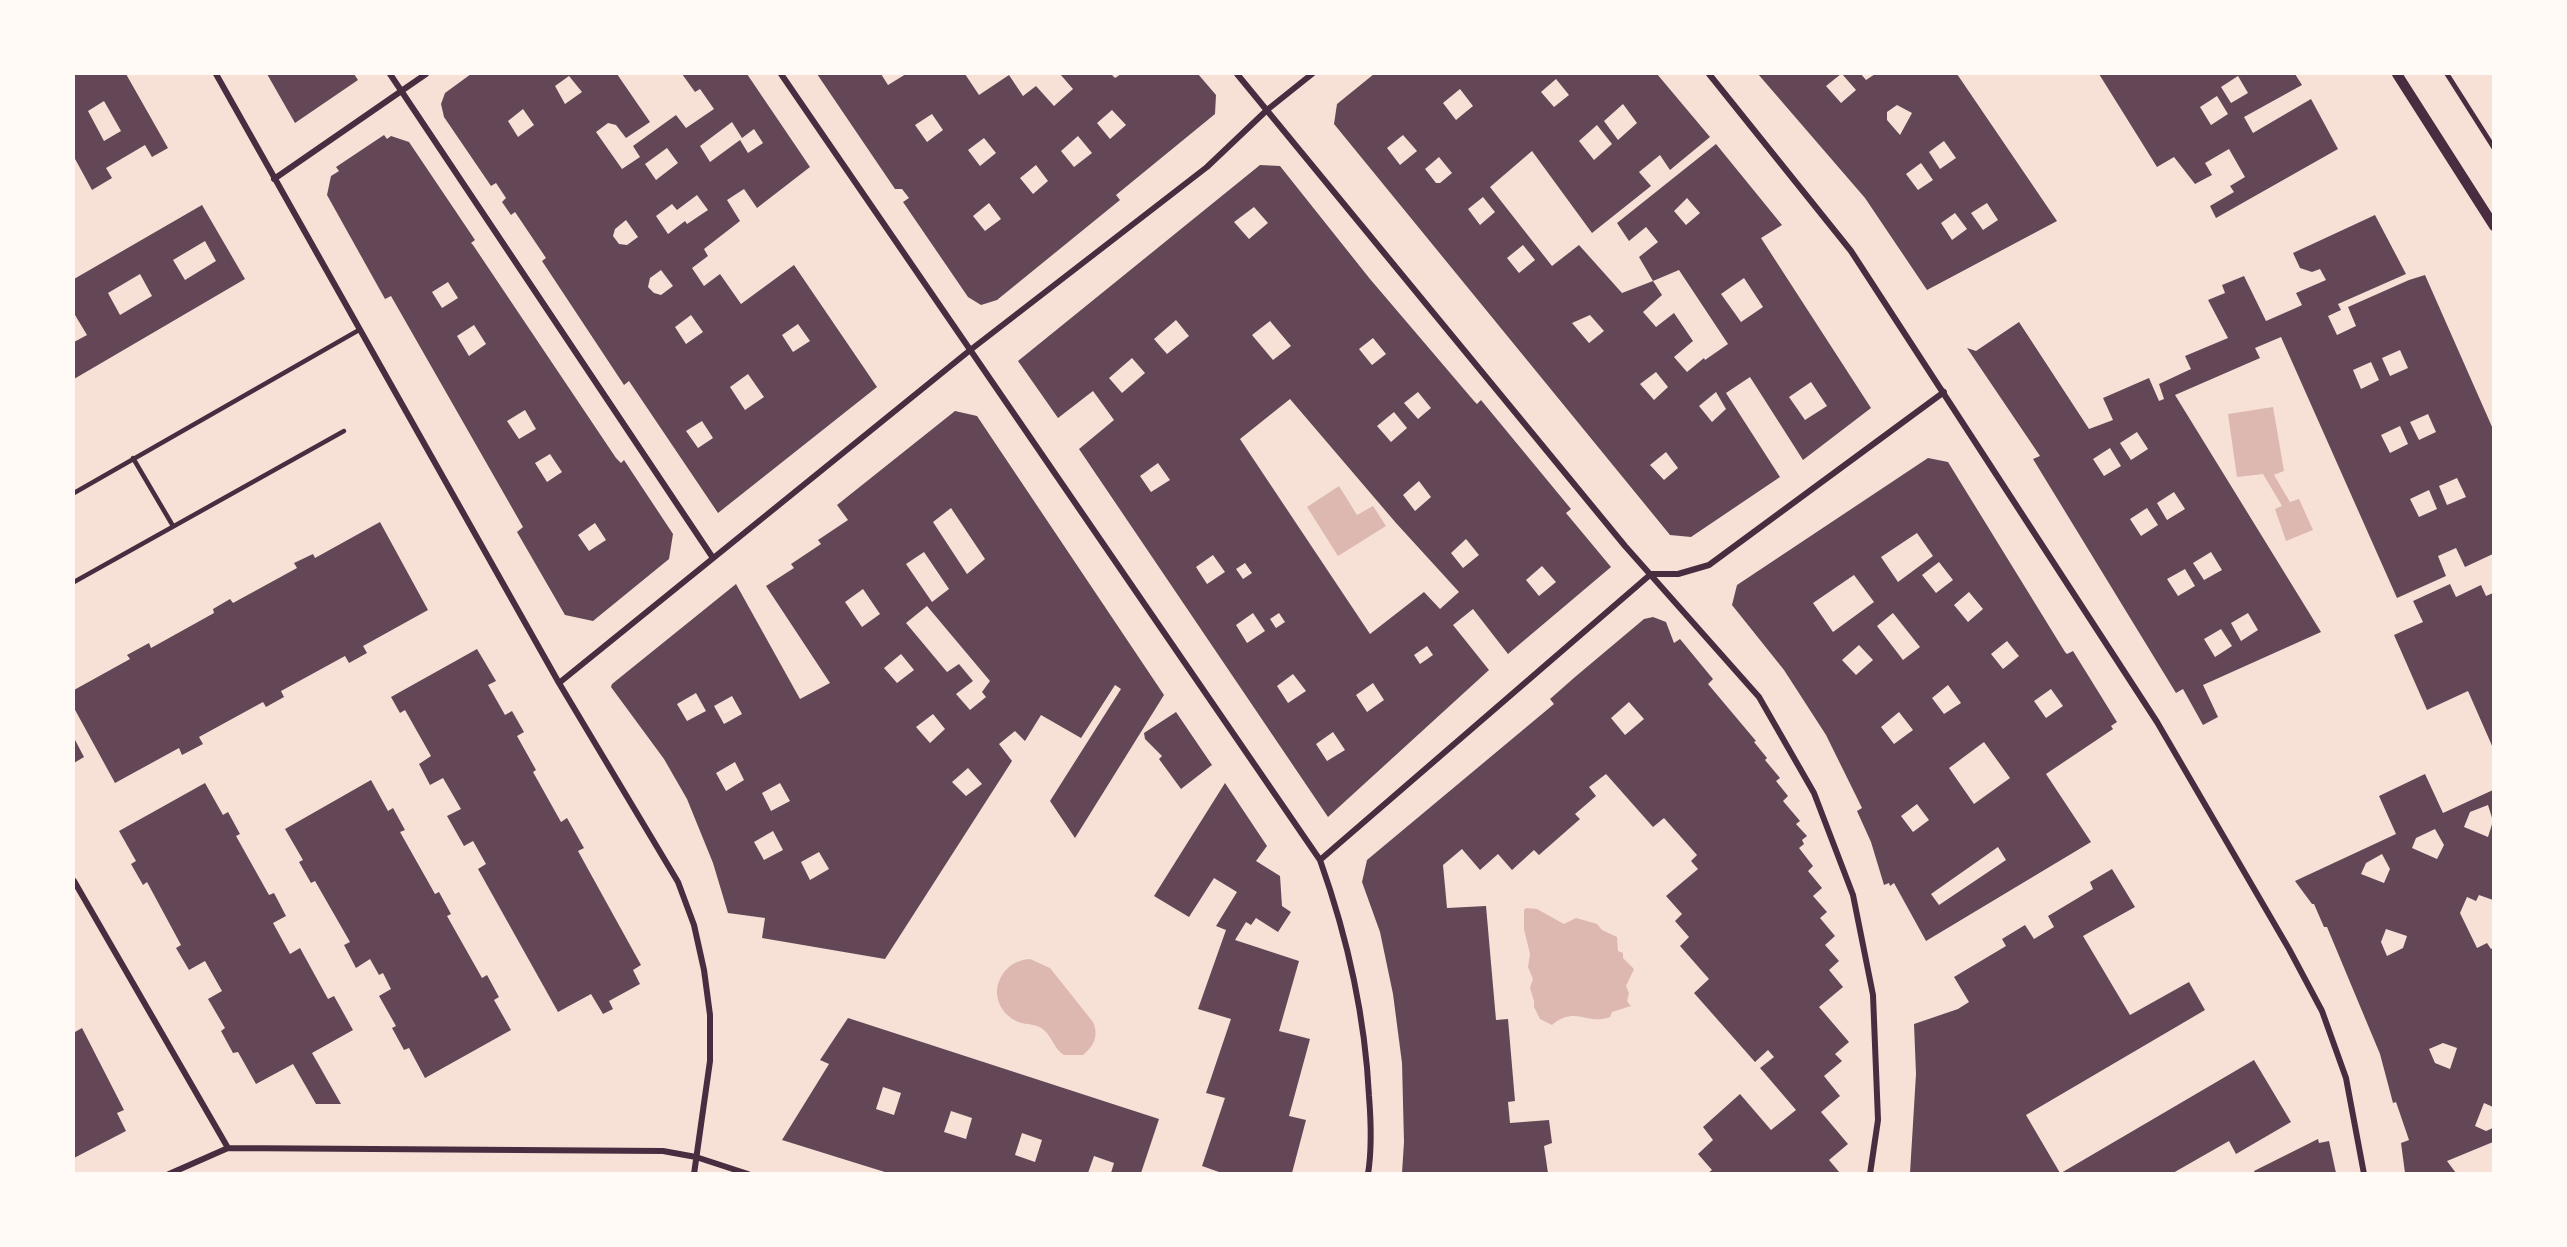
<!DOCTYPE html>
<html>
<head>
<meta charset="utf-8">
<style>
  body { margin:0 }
  #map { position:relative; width:2567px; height:1247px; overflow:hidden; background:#f7e1d7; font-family:Lato,sans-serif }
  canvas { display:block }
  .frame { position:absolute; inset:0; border:75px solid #fffaf5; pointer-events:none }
</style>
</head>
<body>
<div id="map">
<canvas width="2567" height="1247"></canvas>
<div class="frame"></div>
</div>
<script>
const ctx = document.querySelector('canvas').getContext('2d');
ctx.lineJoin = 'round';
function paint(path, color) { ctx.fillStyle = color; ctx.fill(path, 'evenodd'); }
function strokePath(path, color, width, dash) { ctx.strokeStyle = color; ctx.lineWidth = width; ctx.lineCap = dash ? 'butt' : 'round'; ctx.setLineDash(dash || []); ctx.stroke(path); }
const water = new Path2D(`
  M 2273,407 L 2284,471 L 2274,475 L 2290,502 L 2299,499 L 2313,530 L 2286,541 L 2275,509 L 2282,506 L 2263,474 L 2237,477 L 2228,414 Z
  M 1339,486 L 1357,515 L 1373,506 L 1386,526 L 1338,556 L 1307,507 Z
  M 1526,908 L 1537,909 L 1564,924 L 1576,918 L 1597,924 L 1602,930 L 1617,937 L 1618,951 L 1623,953 L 1623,958 L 1634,969 L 1626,986 L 1629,993 L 1627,1001 L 1631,1006 L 1612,1012 L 1610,1017 C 1587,1026 1576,1005 1552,1025 L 1540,1019 L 1534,1007 L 1534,1001 L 1530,988 L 1533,979 L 1528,967 L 1530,954 L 1524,929 L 1524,910 Z
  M 1030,959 L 1050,968 L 1093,1022 C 1099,1036 1094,1046 1083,1055 L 1064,1055 C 1054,1049 1053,1038 1044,1030 C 1037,1024 1030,1025 1022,1023 C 1003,1018 991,997 1000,979 C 1006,966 1017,960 1030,959 Z`);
const building = new Path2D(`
  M 74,74 L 126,74 L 168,148 L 152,157 L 145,145 L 106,168 L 112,178 L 92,190 L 74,157 ZM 104,101 L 121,131 L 104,141 L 88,111 Z
  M 267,74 L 354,74 L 358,80 L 295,123 Z
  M 471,74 L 617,74 L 650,122 L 626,138 L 616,125 L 608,123 L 596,132 L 622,169 L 640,157 L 633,146 L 676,115 L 686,128 L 714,109 L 700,89 L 695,92 L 682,74 L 747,74 L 810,167 L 757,208 L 744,189 L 727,200 L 740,221 L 704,249 L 708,256 L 692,268 L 704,286 L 720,274 L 741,304 L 794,265 L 877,387 L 718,513 L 631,384 L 629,381 L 624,385 L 542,261 L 546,258 L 515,212 L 511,215 L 502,202 L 506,198 L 496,183 L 491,186 L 444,117 L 441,104 L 445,93 ZM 569,76 L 582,92 L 565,104 L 555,86 ZM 523,109 L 534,125 L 518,137 L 508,121 ZM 732,122 L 742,138 L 754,129 L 763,143 L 748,153 L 740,140 L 710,162 L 700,146 ZM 667,148 L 678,163 L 656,180 L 645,164 ZM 697,195 L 708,210 L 687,224 L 685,221 L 668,234 L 656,216 L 672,204 L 677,210 ZM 626,220 L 638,237 L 627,245 L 619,244 L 613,236 L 615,229 ZM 661,270 L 673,286 L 661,295 L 654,293 L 648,287 L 650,278 ZM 691,315 L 703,332 L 686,344 L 675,327 ZM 798,324 L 810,341 L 793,352 L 782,335 ZM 748,374 L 764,397 L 745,410 L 730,387 ZM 702,421 L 713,438 L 698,448 L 686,431 Z
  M 817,74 L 881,74 L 888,85 L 906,74 L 965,74 L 979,95 L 1009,75 L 1023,96 L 1036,86 L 1054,106 L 1073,89 L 1060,74 L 1111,74 L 1115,78 L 1121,74 L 1198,74 L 1216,95 L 1215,114 L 1116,195 L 1120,200 L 997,300 L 981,305 L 968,297 L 903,202 L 909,198 L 902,189 L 895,189 ZM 1112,110 L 1126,125 L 1110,139 L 1097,123 ZM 932,114 L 943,130 L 927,142 L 915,125 ZM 1078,136 L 1092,153 L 1074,167 L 1061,151 ZM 984,138 L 996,153 L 980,166 L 968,150 ZM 1036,165 L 1048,181 L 1033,194 L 1020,178 ZM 989,203 L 1001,219 L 985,231 L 973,216 Z
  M 1374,74 L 1657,74 L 1710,137 L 1670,170 L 1660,155 L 1639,172 L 1651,186 L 1592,233 L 1532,151 L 1490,187 L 1552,266 L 1579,245 L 1622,293 L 1653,281 L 1662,295 L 1643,312 L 1656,327 L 1674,313 L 1693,341 L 1674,357 L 1687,372 L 1704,358 L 1705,360 L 1728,344 L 1679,270 L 1653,281 L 1639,257 L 1658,242 L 1646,227 L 1629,241 L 1617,223 L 1716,144 L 1782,225 L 1761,238 L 1871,408 L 1803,460 L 1750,377 L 1726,393 L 1780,477 L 1691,537 L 1670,535 L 1334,124 L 1337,104 ZM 1556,79 L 1569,95 L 1554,107 L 1541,92 ZM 1460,89 L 1473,106 L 1456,120 L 1443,103 ZM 1623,104 L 1637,123 L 1618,140 L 1604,121 ZM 1597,125 L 1612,144 L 1594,160 L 1579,141 ZM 1403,135 L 1417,151 L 1400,165 L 1387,148 ZM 1439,157 L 1452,173 L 1440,183 L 1436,183 L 1425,169 ZM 1483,197 L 1495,212 L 1480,225 L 1468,209 ZM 1687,198 L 1700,213 L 1686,225 L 1674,211 ZM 1523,245 L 1535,260 L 1519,273 L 1507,258 ZM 1744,278 L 1763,307 L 1741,322 L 1721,294 ZM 1590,315 L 1604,331 L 1589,343 L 1572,323 ZM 1656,372 L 1668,387 L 1654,400 L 1640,384 ZM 1811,382 L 1827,406 L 1805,420 L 1789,397 ZM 1716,392 L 1726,409 L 1712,422 L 1699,406 ZM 1666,452 L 1678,468 L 1664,480 L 1650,465 Z
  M 1758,74 L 1841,74 L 1826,86 L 1841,103 L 1856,90 L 1842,74 L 1861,74 L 1866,80 L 1875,74 L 1957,74 L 2057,221 L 1927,290 L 1865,198 ZM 1897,105 L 1912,113 L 1900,135 L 1887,120 L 1887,112 ZM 1944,141 L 1956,158 L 1940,169 L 1929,152 ZM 1921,163 L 1933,180 L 1918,190 L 1906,174 ZM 1987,203 L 1998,220 L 1983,230 L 1971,213 ZM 1955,213 L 1967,229 L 1952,240 L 1941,223 Z
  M 2099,74 L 2295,74 L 2302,85 L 2244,117 L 2253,133 L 2311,99 L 2338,149 L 2216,218 L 2210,206 L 2234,192 L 2230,186 L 2245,177 L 2229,149 L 2205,163 L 2212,175 L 2195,184 L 2174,157 L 2157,167 ZM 2238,76 L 2248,93 L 2231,103 L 2221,87 ZM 2217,96 L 2228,114 L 2211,125 L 2200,107 Z
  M 384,135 L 387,139 L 391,136 L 409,142 L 475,240 L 471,243 L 473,245 L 616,458 L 621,463 L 624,460 L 673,534 L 669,559 L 593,621 L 565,615 L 517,532 L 523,527 L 391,296 L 385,299 L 327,195 L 331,176 L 339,171 L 336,167 ZM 448,282 L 458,298 L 442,308 L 432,292 ZM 474,325 L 486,344 L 469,356 L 457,336 ZM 525,410 L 536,429 L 519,439 L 507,421 ZM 550,454 L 562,472 L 547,482 L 535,463 ZM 595,523 L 606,540 L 589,551 L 578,535 Z
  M 1260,165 L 1280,166 L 1370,279 L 1474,401 L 1477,404 L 1481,400 L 1571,509 L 1566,513 L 1611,567 L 1508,654 L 1473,609 L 1453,625 L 1489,670 L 1328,817 L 1079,449 L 1114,420 L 1093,391 L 1058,418 L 1018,361 ZM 1254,207 L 1268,223 L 1249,239 L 1234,222 ZM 1176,320 L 1189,336 L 1167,354 L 1154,339 ZM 1270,321 L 1291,346 L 1273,360 L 1252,335 ZM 1373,338 L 1386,354 L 1372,365 L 1359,349 ZM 1132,358 L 1145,373 L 1122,393 L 1109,378 ZM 1418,392 L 1431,408 L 1418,419 L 1404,403 ZM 1290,399 L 1396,523 L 1459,592 L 1440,609 L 1424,592 L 1370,634 L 1240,439 ZM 1394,412 L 1407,428 L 1391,442 L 1377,426 ZM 1158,463 L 1170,480 L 1151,492 L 1140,476 ZM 1419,481 L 1431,497 L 1415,511 L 1403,495 ZM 1466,539 L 1479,555 L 1463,568 L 1451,553 ZM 1213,555 L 1225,572 L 1207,584 L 1196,567 ZM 1245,563 L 1252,573 L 1243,579 L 1236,569 ZM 1542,566 L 1556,582 L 1539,596 L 1526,580 ZM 1253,613 L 1265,631 L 1247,643 L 1236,625 ZM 1279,613 L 1285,622 L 1276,628 L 1270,619 ZM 1427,646 L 1433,655 L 1420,664 L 1414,655 ZM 1293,674 L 1306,691 L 1288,703 L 1277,686 ZM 1373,683 L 1384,700 L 1367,712 L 1356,695 ZM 1333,732 L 1345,750 L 1327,761 L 1316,744 Z
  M 202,205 L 245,279 L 74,379 L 74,342 L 87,335 L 75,315 L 74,316 L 74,279 ZM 205,241 L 216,261 L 185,280 L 173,260 ZM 140,274 L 152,296 L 120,315 L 108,293 Z
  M 2375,215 L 2406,274 L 2338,304 L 2341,310 L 2328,316 L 2337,335 L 2356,326 L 2348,307 L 2409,280 L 2425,275 L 2493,429 L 2493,554 L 2465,567 L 2456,548 L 2438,556 L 2446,576 L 2397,598 L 2281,337 L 2255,348 L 2260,358 L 2175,395 L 2321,632 L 2203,685 L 2218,717 L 2203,725 L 2183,689 L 2176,693 L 2033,459 L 2040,456 L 2038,453 L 1967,348 L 1976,351 L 2019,322 L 2089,429 L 2113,420 L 2103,398 L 2149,378 L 2159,401 L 2164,399 L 2159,384 L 2191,369 L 2185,356 L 2228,338 L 2208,300 L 2225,293 L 2222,285 L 2244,276 L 2266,321 L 2298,307 L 2302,305 L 2296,293 L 2326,280 L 2320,269 L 2312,272 L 2300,268 L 2293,253 ZM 2400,350 L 2408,368 L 2390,376 L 2382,358 ZM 2371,362 L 2379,380 L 2361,389 L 2353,370 ZM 2428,414 L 2436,432 L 2419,440 L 2410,422 ZM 2400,426 L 2408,444 L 2390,453 L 2381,435 ZM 2137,432 L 2148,449 L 2131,460 L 2120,443 ZM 2110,448 L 2121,466 L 2104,476 L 2093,459 ZM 2457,478 L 2466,497 L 2447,505 L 2439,486 ZM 2429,490 L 2437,509 L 2419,517 L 2410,499 ZM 2174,492 L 2185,509 L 2167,520 L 2157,503 ZM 2147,508 L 2158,525 L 2141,536 L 2130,519 ZM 2211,552 L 2222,570 L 2204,580 L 2193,563 ZM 2185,569 L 2195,586 L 2178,596 L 2167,579 ZM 2248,613 L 2258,630 L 2241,641 L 2231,623 ZM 2221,629 L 2232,646 L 2215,657 L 2204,639 Z
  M 955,411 L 977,416 L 1164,695 L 1075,838 L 1050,801 L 1121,689 L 1115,685 L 1081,738 L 1041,715 L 1025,741 L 1015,731 L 999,744 L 1012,761 L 885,959 L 762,938 L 765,918 L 728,913 L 713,863 L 687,799 L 664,759 L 611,687 L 612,684 L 736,584 L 800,699 L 830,683 L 766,586 L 794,568 L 791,564 L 821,544 L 818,540 L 848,520 L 837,505 ZM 951,508 L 985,559 L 967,574 L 933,522 ZM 924,552 L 949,589 L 932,602 L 906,564 ZM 863,589 L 880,614 L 862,627 L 845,602 ZM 927,606 L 990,681 L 982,692 L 986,697 L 970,710 L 956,694 L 973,681 L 959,664 L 947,672 L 906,623 ZM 901,654 L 914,670 L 897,683 L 884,668 ZM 696,693 L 706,711 L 687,721 L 677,704 ZM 732,696 L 742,714 L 724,724 L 714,706 ZM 933,714 L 945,729 L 930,743 L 916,727 ZM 735,762 L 744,780 L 726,791 L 716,773 ZM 968,768 L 982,784 L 966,796 L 952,782 ZM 780,783 L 790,801 L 771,811 L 762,793 ZM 773,831 L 783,850 L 764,860 L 754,842 ZM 819,852 L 829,869 L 810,880 L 801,862 Z
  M 1928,458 L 1948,462 L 2065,652 L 2067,654 L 2073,651 L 2117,722 L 2111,726 L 2113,729 L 2046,774 L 2091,842 L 1926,941 L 1894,883 L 1890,886 L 1889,883 L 1884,885 L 1871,842 L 1857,811 L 1862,808 L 1826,735 L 1784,670 L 1732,605 L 1737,585 ZM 1917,533 L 1933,556 L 1898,582 L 1881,557 ZM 1939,562 L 1953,580 L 1936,593 L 1922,575 ZM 1854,575 L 1874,602 L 1833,632 L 1813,603 ZM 1969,592 L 1983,609 L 1968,622 L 1954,605 ZM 1893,613 L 1920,647 L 1903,660 L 1877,626 ZM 2007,641 L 2019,656 L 2003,669 L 1991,654 ZM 1859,645 L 1873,660 L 1856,675 L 1842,660 ZM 1948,685 L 1961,703 L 1944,714 L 1932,698 ZM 2051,689 L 2063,706 L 2046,718 L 2034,701 ZM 1899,712 L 1913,730 L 1894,744 L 1881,727 ZM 1984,742 L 2010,778 L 1974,804 L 1949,768 ZM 1917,804 L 1929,820 L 1913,832 L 1901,816 ZM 1998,847 L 2006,860 L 1939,905 L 1931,894 Z
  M 380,522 L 428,610 L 363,646 L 367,653 L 349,663 L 345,656 L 281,691 L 284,697 L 266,707 L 263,702 L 199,737 L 203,744 L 182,755 L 179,748 L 115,783 L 74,708 L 74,690 L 130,659 L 127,655 L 149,643 L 151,648 L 214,613 L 213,609 L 230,599 L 233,603 L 297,568 L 294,563 L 313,554 L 315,558 Z
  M 2450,584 L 2456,597 L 2481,585 L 2486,596 L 2493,593 L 2493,748 L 2468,691 L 2427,710 L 2394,635 L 2423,622 L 2413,601 Z
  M 1653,617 L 1666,622 L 1674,643 L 1680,639 L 1713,679 L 1708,684 L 1756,741 L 1754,742 L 1767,758 L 1765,760 L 1780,778 L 1776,781 L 1788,796 L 1783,801 L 1800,821 L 1796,824 L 1807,836 L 1802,840 L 1804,844 L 1799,848 L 1813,866 L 1808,871 L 1822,888 L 1813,896 L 1827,912 L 1820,918 L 1835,936 L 1825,945 L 1839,961 L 1829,970 L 1843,987 L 1819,1007 L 1849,1042 L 1835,1054 L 1842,1061 L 1824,1076 L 1840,1096 L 1821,1112 L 1848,1144 L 1829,1160 L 1840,1173 L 1708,1173 L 1712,1170 L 1698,1154 L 1713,1140 L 1703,1127 L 1740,1094 L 1771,1130 L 1796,1110 L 1760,1068 L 1774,1057 L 1768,1050 L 1755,1062 L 1694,993 L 1709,979 L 1680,946 L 1689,937 L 1675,921 L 1682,914 L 1666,896 L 1698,869 L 1691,861 L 1697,855 L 1664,818 L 1653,827 L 1606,774 L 1589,787 L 1596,796 L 1575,814 L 1580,819 L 1539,855 L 1534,850 L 1512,870 L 1498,854 L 1480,870 L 1462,849 L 1443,865 L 1447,908 L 1486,906 L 1496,1020 L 1508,1019 L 1515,1101 L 1508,1102 L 1510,1123 L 1549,1120 L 1552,1143 L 1544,1146 L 1548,1173 L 1402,1173 L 1404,1142 L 1402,1063 L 1393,994 L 1380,932 L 1362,882 L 1367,860 L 1554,704 L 1550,699 L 1575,677 L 1644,619 ZM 1629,702 L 1644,719 L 1625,735 L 1611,718 Z
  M 477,649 L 496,681 L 488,685 L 505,715 L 512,711 L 524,732 L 517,736 L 536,770 L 533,772 L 561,822 L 567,818 L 584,848 L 578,851 L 641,965 L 633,970 L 640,984 L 609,1001 L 613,1009 L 603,1014 L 591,994 L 558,1012 L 478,869 L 486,864 L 473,841 L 464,846 L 447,816 L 461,809 L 443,778 L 430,785 L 419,764 L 431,756 L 405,710 L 400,713 L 391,697 Z
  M 1176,712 L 1212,765 L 1181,789 L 1159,759 L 1162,756 L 1145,739 L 1144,733 Z
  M 74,738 L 84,757 L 74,763 Z
  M 2425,774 L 2443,813 L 2493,790 L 2493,900 L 2479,895 L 2476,901 L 2467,897 L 2460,913 L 2477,948 L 2487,943 L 2491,949 L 2493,948 L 2493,1107 L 2484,1103 L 2475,1126 L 2486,1131 L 2493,1128 L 2493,1142 L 2447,1161 L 2456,1173 L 2405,1173 L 2401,1143 L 2409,1140 L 2396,1102 L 2393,1103 L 2380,1054 L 2327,927 L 2324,927 L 2314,904 L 2312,904 L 2295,881 L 2396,834 L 2379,796 ZM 2488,805 L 2493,821 L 2488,837 L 2464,827 L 2470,812 ZM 2435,829 L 2444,845 L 2437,859 L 2412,848 L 2416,838 ZM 2382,854 L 2390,869 L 2384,883 L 2361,874 L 2366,863 ZM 2386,929 L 2407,936 L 2403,948 L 2387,956 L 2381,942 ZM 2443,1043 L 2457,1048 L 2450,1069 L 2435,1063 L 2429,1049 Z
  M 371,780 L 388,811 L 393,808 L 405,830 L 400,832 L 435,894 L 439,892 L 451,914 L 447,916 L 482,978 L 487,975 L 499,997 L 494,1000 L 511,1030 L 425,1078 L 409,1048 L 404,1050 L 392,1028 L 396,1026 L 379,996 L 391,989 L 383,973 L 379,975 L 370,959 L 356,968 L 344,945 L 350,942 L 315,881 L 311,883 L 299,862 L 303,860 L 285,829 Z
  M 205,783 L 223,815 L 228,812 L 240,834 L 236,836 L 269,895 L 274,893 L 286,916 L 273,923 L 290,954 L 300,948 L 328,999 L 334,996 L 353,1030 L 312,1053 L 341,1104 L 316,1104 L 293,1064 L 256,1084 L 238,1052 L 233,1053 L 221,1031 L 225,1028 L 208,999 L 222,991 L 205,961 L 189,970 L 176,948 L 181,945 L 147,882 L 143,885 L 131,864 L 136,861 L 119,831 Z
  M 1225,783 L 1267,846 L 1256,861 L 1280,876 L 1282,906 L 1291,912 L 1278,932 L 1256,918 L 1251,925 L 1246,922 L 1235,940 L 1299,961 L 1279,1031 L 1310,1039 L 1289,1116 L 1306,1120 L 1292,1173 L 1219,1173 L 1219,1172 L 1202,1166 L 1225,1098 L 1206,1093 L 1231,1019 L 1198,1009 L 1226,930 L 1216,926 L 1237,892 L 1214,878 L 1189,917 L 1154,896 Z
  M 2112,869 L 2135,907 L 2083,936 L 2130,1015 L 2189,982 L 2205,1010 L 2026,1115 L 2060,1173 L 1910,1173 L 1916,1074 L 1914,1024 L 1958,1009 L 1969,1002 L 1954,977 L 2006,946 L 2002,939 L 2025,925 L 2034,939 L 2054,927 L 2048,916 L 2093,889 L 2090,882 Z
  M 848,1018 L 1159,1119 L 1141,1173 L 1111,1173 L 1114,1163 L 1094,1156 L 1088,1173 L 888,1173 L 782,1140 L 829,1064 L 820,1060 ZM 883,1087 L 901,1093 L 894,1115 L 876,1109 ZM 951,1111 L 972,1118 L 966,1139 L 944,1132 ZM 1022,1133 L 1042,1140 L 1035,1162 L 1015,1155 Z
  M 74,1028 L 75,1032 L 82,1028 L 124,1110 L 117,1113 L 126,1131 L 74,1158 Z
  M 2254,1060 L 2291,1122 L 2236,1154 L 2229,1141 L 2173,1173 L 2061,1173 Z
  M 2318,1139 L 2319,1143 L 2329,1141 L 2336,1173 L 2255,1173 L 2254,1171 Z`);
const service = new Path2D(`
  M 133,458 L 173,526
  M 74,493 L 359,330
  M 74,582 L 344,431`);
const pedestrian = new Path2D(`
  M 2447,74 L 2494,148`);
const minor = new Path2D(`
  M 216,74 L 559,683 L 678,882 L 694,925 L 704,970 L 710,1015 L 710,1061 L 694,1174
  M 390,74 L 713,558
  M 781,74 L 1320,860 C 1347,936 1365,1015 1369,1096 C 1371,1121 1372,1149 1368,1174
  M 1237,74 L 1625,546 L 1759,697 L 1814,793 L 1853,895 L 1873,995 L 1878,1120 L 1870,1174
  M 1709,74 L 1851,251 L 2157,722 L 2289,949 L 2322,1011 L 2346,1078 L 2364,1174
  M 274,179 L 426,74
  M 559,683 L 969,351 L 1207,167 L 1267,110 L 1312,74
  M 1320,860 L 1651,574 L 1678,574 L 1709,565 L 1944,392
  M 74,881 L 228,1148
  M 169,1174 L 228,1148 L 663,1151 L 696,1157 L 748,1174`);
const tertiary = new Path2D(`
  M 2397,74 L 2494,226`);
paint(water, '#dcb8b0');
paint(building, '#644757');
strokePath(service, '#4a2c40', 4.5);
strokePath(pedestrian, '#4a2c40', 5);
strokePath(minor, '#4a2c40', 6);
strokePath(tertiary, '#4a2c40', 10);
</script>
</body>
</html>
